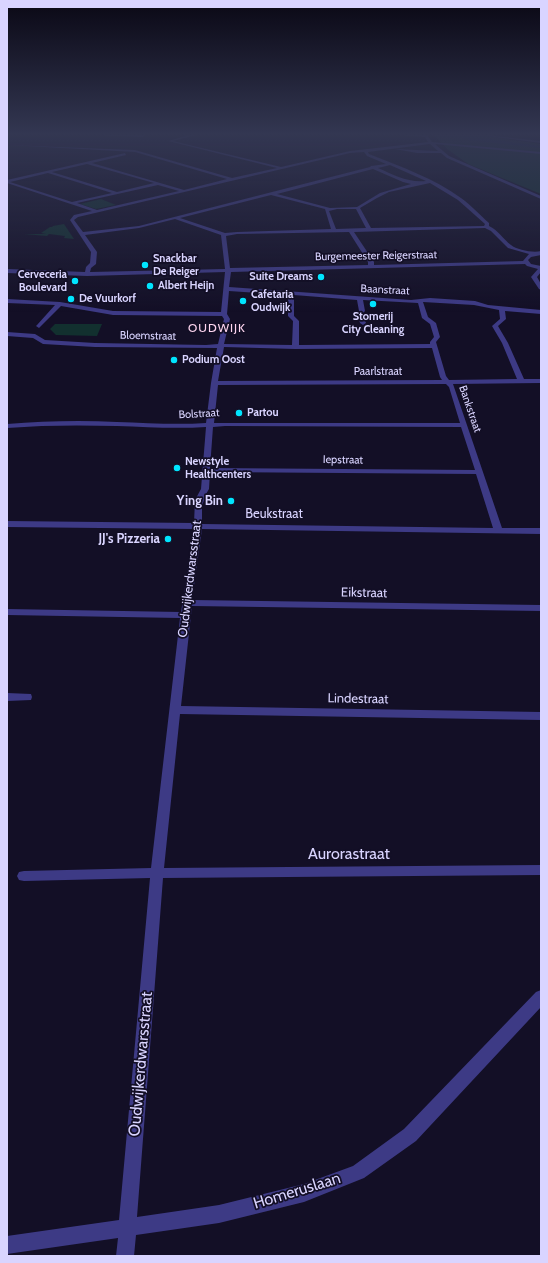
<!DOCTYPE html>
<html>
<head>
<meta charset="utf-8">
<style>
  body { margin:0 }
  #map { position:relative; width:548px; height:1263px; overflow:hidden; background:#130f26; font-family:Cabin,sans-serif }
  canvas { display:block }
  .frame { position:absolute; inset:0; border:8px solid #d9d4ff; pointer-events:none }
</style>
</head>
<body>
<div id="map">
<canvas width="548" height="1263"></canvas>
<div class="frame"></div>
</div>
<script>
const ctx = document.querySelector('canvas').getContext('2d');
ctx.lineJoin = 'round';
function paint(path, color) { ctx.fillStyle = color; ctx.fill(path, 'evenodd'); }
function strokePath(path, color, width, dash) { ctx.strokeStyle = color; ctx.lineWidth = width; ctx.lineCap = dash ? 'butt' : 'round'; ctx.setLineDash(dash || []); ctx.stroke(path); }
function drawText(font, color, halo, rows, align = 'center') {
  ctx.font = font + ' Cabin,sans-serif'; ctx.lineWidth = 3.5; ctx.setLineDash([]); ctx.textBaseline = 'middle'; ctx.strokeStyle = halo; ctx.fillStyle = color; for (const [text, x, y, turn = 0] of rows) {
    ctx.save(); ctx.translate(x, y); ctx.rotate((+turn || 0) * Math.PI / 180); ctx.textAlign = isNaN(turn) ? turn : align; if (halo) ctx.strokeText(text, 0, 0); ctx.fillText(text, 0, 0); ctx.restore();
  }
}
const green = new Path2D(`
  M 434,135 L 479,135 L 541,144 L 541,194 L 468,164 L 447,149 Z
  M 101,199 L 116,205 L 96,209 L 80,204 Z
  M 64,224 L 74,239 L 64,238 L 65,236 L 49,234 L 47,236 L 24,234 L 46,234 L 41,233 L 50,227 L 55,227 L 52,227 L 53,226 Z
  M 55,324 L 102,324 L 97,336 L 56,335 L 50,329 Z`);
const water = new Path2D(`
  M 464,137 L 475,137 L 541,146 L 541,148 L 476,141 L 463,139 Z`);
const minor = new Path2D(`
  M 104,135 L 143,135 L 144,136 L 142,137 Z
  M 189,135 L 196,135 L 173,141 L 281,167 L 350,151 L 428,142 L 425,137 L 404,135 L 427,135 L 432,142 L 541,152 L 541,154 L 435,144 L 449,156 L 541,196 L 541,199 L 447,158 L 441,153 L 417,153 L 395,149 L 438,151 L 430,144 L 368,152 L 369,154 C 401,167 434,178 461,198 C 471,205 480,215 489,223 L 489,226 C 498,230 503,239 511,245 C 517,250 533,253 541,251 L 541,255 L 531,257 L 528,260 L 531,264 L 541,266 L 541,272 L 537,277 L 541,284 L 541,290 L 539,289 L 531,277 L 538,269 L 527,266 L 525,264 L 231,272 L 229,287 L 411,300 L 430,298 L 475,301 L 488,305 L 541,310 L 541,314 L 505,311 L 506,319 L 498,326 L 508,343 L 524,379 L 541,379 L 541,383 L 453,384 L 502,528 L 541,528 L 541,534 L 202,529 L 192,600 L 541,605 L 541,611 L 192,606 L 181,706 L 541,712 L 541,720 L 180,714 L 164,868 L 541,865 L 541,875 L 163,878 L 137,1217 L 219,1205 L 304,1184 L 353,1166 L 404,1129 L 536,992 L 541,990 L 541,1007 L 416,1141 L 364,1178 L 304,1202 L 219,1223 L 136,1235 L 134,1256 L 116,1256 L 118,1238 L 7,1254 L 7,1236 L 119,1220 L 150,878 L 24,881 L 19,880 L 17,876 L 19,872 L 24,871 L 151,868 L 180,618 L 7,615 L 7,609 L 181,612 L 194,530 L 194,529 L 7,527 L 7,521 L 194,523 L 195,500 L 201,489 L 206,427 C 176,429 147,427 117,426 C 81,425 43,425 7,428 L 7,424 C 43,421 81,420 117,422 C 147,423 177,425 206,423 L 211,383 L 217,348 L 95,347 L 43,344 L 33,338 L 7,336 L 7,332 L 35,334 L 45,340 L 95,343 L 206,345 L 218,344 L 224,319 L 222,316 L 113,315 L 61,306 L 39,328 L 36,326 L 37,325 L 55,305 L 7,303 L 7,299 L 60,302 L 113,311 L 221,312 L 225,272 L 87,276 L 7,273 L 7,269 L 85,272 L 86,267 L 90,263 L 91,252 L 70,220 L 74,215 L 92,211 L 7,183 L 7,180 L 125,153 L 126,155 L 92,163 L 184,190 L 227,179 L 135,152 L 8,145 L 135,150 L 232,178 L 277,168 L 168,141 ZM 364,152 L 367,156 L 386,164 L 371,166 L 370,167 L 139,226 L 83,232 L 74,220 L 78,217 L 350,153 ZM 87,164 L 154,183 L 117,192 L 52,172 ZM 390,165 L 426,181 C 408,183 394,175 378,168 ZM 373,169 L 403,182 L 411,184 L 380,193 L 357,207 L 330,208 L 277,194 ZM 48,173 L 112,193 L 72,202 L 10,182 ZM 430,183 L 458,200 L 485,224 L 484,226 L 371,228 L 360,208 L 377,198 L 389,192 ZM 158,185 L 179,191 L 97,210 L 77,203 ZM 271,195 L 325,209 L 331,229 L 237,232 L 225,233 L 180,218 ZM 337,209 L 356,209 L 366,228 L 336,229 L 329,211 ZM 175,219 L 221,235 L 225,269 L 90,272 L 91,268 L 96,264 L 97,252 L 85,235 L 139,228 ZM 485,228 L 491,231 L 508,248 L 529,254 L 523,261 L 374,265 L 374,262 L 354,232 ZM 349,232 L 368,262 L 368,265 L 230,268 L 226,236 L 237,234 ZM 229,291 L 288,295 L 288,316 L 293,321 L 292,345 L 224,344 L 230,319 L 227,314 ZM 294,295 L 357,300 L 359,311 L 357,313 L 360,323 L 363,325 L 366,323 L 363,313 L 365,311 L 363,300 L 418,303 L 422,318 L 430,324 L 434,337 L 430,342 L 430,344 L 299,345 L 299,321 L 294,316 ZM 423,302 L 474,305 L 499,310 L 500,319 L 492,326 L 502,343 L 517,379 L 449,380 L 446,376 L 436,342 L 440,337 L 436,323 L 428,317 ZM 224,347 L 295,349 L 432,348 L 440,377 L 442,380 L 218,381 ZM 446,384 L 449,387 L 460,423 L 214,423 L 218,385 ZM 225,426 L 461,427 L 475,470 L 210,468 L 213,427 ZM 210,472 L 476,474 L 493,528 L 202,524 L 202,506 L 206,494 L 209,489 Z
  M 485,135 L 541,141 L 541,143 L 487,136 Z
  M 7,693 L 31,694 L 32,697 L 31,700 L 7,701 Z`);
const markers = [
  [145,265,4,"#00e5ff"],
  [321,277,4,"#00e5ff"],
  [75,281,4,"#00e5ff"],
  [150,286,4,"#00e5ff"],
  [71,299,4,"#00e5ff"],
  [243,301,4,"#00e5ff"],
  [373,304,4,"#00e5ff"],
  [174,360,4,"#00e5ff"],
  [239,413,4,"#00e5ff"],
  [177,468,4,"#00e5ff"],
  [231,501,4,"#00e5ff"],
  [168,539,4,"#00e5ff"]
];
const farStreetnames = [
  ["Burgemeester Reigerstraat",376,256,-1],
  ["Baanstraat",385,290,3],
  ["Bloemstraat",148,336,1],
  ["Paarlstraat",378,372],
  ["Bankstraat",470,409,71],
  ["Bolstraat",199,414,-3],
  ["Iepstraat",343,460,1]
];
const farPoinames = [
  ["Snackbar",153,259],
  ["De Reiger",153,272],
  ["Cerveceria",67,275,"right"],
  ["Boulevard",67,288,"right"],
  ["Suite Dreams",313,277,"right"],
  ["Albert Heijn",158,286],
  ["Cafetaria",251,295],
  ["Oudwijk",251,308],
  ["De Vuurkorf",79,299],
  ["Stomerij",373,317,"center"],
  ["City Cleaning",373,330,"center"],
  ["Podium Oost",182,360],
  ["Partou",247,413],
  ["Newstyle",185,462],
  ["Healthcenters",185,475]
];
const farNeighbourhoodnames = [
  ["OUDWIJK",217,328]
];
const poiNames = [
  ["Ying Bin",223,501],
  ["JJ's Pizzeria",160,539]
];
const streetNames = [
  ["Beukstraat",274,514],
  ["Oudwijkerdwarsstraat",190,579,-83],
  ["Eikstraat",364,593,1],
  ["Lindestraat",358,699,1]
];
const nearStreetnames = [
  ["Aurorastraat",349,854],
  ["Oudwijkerdwarsstraat",141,1064,-85],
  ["Homeruslaan",297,1191,-17]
];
paint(green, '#12302f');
paint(water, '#0c2248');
paint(minor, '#3d3a85');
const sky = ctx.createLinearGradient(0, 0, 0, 312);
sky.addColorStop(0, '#0a0815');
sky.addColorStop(0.43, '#333752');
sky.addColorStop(1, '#33375200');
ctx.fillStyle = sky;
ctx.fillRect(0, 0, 548, 312);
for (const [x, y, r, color] of markers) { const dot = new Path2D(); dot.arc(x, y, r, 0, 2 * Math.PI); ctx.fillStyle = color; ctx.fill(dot); strokePath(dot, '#130f26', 1.5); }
drawText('11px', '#d9d4ff', '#130f26', farStreetnames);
drawText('bold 11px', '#d9d4ff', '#130f26', farPoinames, 'left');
ctx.letterSpacing = '1px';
drawText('12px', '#ffd6f0', '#130f26', farNeighbourhoodnames);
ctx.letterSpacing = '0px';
drawText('bold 13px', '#d9d4ff', '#130f26', poiNames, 'right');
drawText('13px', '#d9d4ff', '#130f26', streetNames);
drawText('16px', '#d9d4ff', '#130f26', nearStreetnames);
</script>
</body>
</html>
